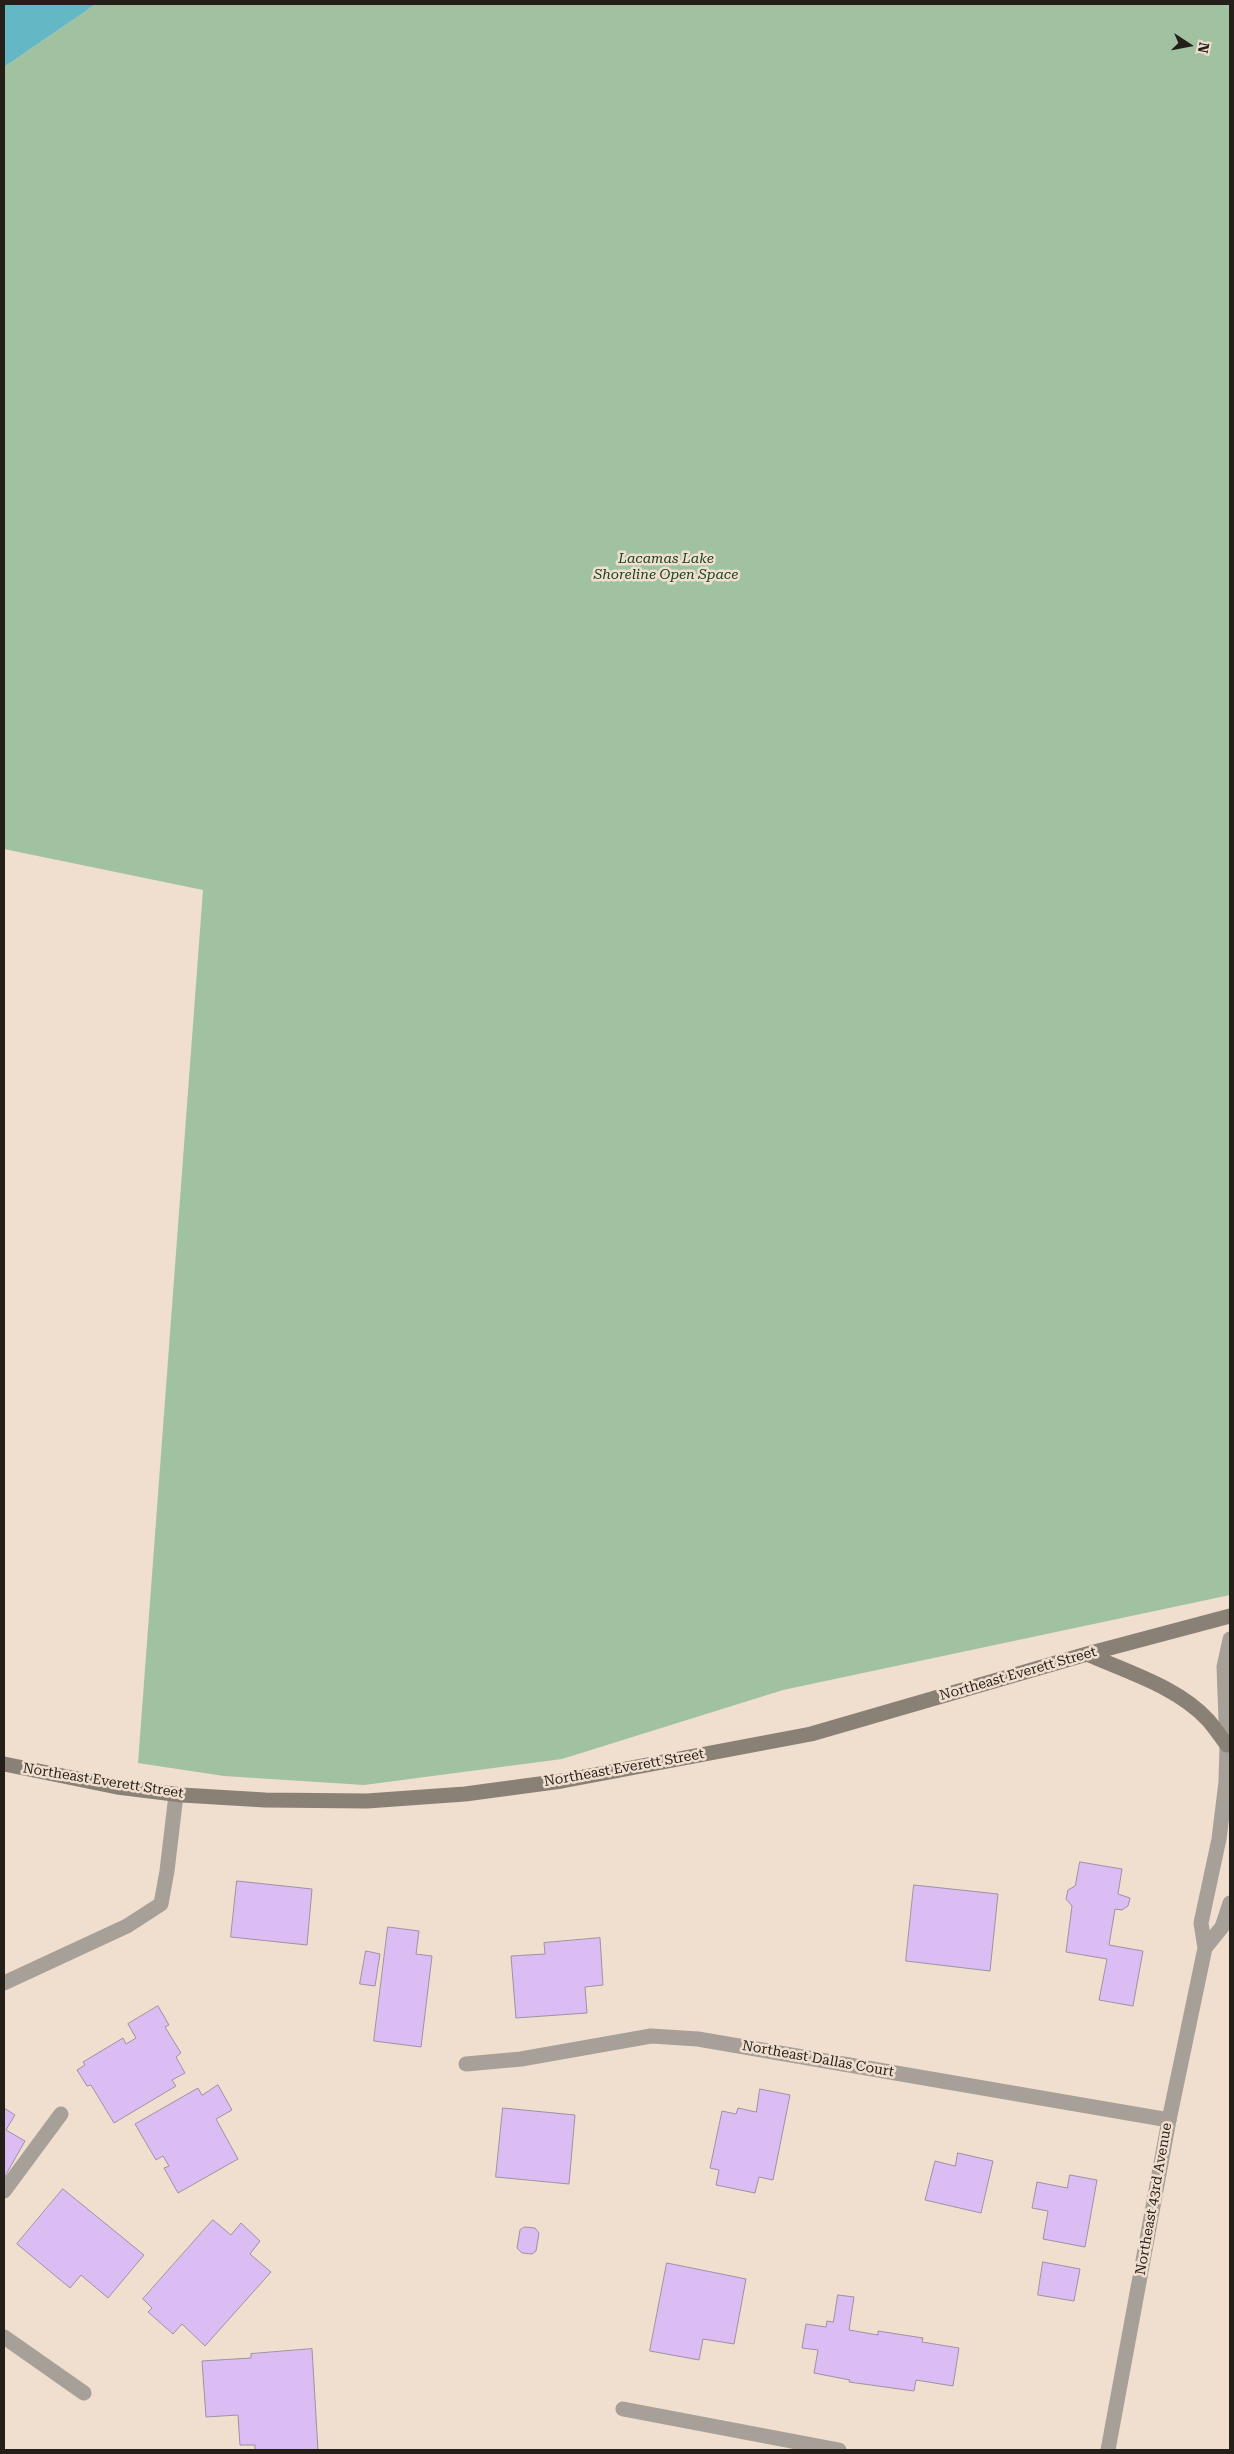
<!DOCTYPE html>
<html>
<head>
<meta charset="utf-8">
<style>
  body { margin:0 }
  #map { position:relative; width:1234px; height:2454px; overflow:hidden; background:#f0decf; font-family:"Roboto Serif",serif }
  canvas { display:block }
  .frame { position:absolute; inset:0; border:5px solid #251f19; pointer-events:none }
  .north { position:absolute; left:1164px; top:20px; width:50px; height:50px; -webkit-text-stroke:4px #f0decf; paint-order:stroke; rotate:101deg; font-size:14px; font-weight:700; line-height:20px; text-align:center; color:#251f19 }
  .north::after { content:''; display:block; margin:auto; width:18px; height:22px; background:#251f19; clip-path:polygon(50% 0,100% 100%,50% 72%,0 100%) }
</style>
</head>
<body>
<div id="map">
<canvas width="1234" height="2454"></canvas>
<div class="frame"></div>
<div class="north">N</div>
</div>
<script>
const ctx = document.querySelector('canvas').getContext('2d');
ctx.lineJoin = 'round';
function paint(path, color) { ctx.fillStyle = color; ctx.fill(path, 'evenodd'); }
function strokePath(path, color, width, dash) { ctx.strokeStyle = color; ctx.lineWidth = width; ctx.lineCap = dash ? 'butt' : 'round'; ctx.setLineDash(dash || []); ctx.stroke(path); }
function drawText(font, color, halo, rows, align = 'center') {
  ctx.font = font + ' "Roboto Serif",serif'; ctx.lineWidth = 5; ctx.setLineDash([]); ctx.textBaseline = 'middle'; ctx.strokeStyle = halo; ctx.fillStyle = color; for (const [text, x, y, turn = 0] of rows) {
    ctx.save(); ctx.translate(x, y); ctx.rotate((+turn || 0) * Math.PI / 180); ctx.textAlign = isNaN(turn) ? turn : align; if (halo) ctx.strokeText(text, 0, 0); ctx.fillText(text, 0, 0); ctx.restore();
  }
}
const green = new Path2D(`
  M 96,4 L 1230,4 L 1230,1595 L 783,1690 L 562,1759 L 364,1785 L 224,1776 L 138,1763 L 203,890 L 4,849 L 4,67 Z`);
const water = new Path2D(`
  M 4,4 L 96,4 L 4,67 Z`);
const building = new Path2D(`
  M 1080,1862 L 1122,1869 L 1118,1894 L 1130,1898 L 1128,1906 L 1122,1910 L 1115,1909 L 1109,1945 L 1143,1951 L 1133,2006 L 1099,2000 L 1107,1959 L 1066,1952 L 1072,1906 L 1066,1899 L 1068,1890 L 1075,1886 Z
  M 237,1881 L 312,1889 L 307,1945 L 231,1937 Z
  M 914,1885 L 998,1894 L 990,1971 L 906,1961 Z
  M 388,1927 L 419,1931 L 416,1954 L 432,1956 L 421,2047 L 374,2041 Z
  M 600,1938 L 603,1985 L 585,1987 L 587,2013 L 516,2018 L 511,1956 L 545,1954 L 544,1943 Z
  M 366,1951 L 380,1954 L 375,1986 L 360,1984 Z
  M 158,2006 L 169,2025 L 165,2027 L 181,2053 L 176,2057 L 185,2073 L 172,2080 L 176,2086 L 114,2123 L 91,2085 L 87,2086 L 77,2070 L 85,2065 L 83,2062 L 123,2038 L 126,2044 L 136,2038 L 128,2024 Z
  M 218,2085 L 232,2110 L 216,2119 L 238,2159 L 178,2193 L 164,2168 L 169,2166 L 163,2156 L 156,2160 L 135,2124 L 198,2088 L 202,2095 Z
  M 760,2089 L 790,2095 L 773,2180 L 759,2177 L 755,2193 L 716,2185 L 719,2170 L 710,2168 L 722,2111 L 736,2114 L 738,2108 L 756,2112 Z
  M 4,2108 L 15,2115 L 6,2130 L 25,2141 L 4,2178 Z
  M 503,2108 L 575,2115 L 569,2184 L 496,2177 Z
  M 958,2153 L 993,2161 L 981,2213 L 925,2200 L 935,2161 L 955,2166 Z
  M 1070,2175 L 1097,2180 L 1085,2247 L 1043,2239 L 1048,2211 L 1032,2208 L 1037,2182 L 1067,2188 Z
  M 63,2189 L 144,2255 L 108,2298 L 81,2275 L 70,2288 L 17,2244 Z
  M 213,2220 L 231,2235 L 241,2223 L 260,2241 L 250,2254 L 271,2272 L 205,2346 L 182,2324 L 173,2334 L 148,2312 L 152,2308 L 143,2299 Z
  M 525,2227 L 535,2228 L 539,2233 L 536,2251 L 532,2254 L 522,2253 L 517,2248 L 520,2230 Z
  M 1043,2262 L 1080,2269 L 1074,2301 L 1038,2295 Z
  M 667,2263 L 746,2279 L 734,2344 L 703,2339 L 699,2360 L 650,2351 Z
  M 838,2295 L 854,2297 L 849,2330 L 878,2335 L 878,2331 L 923,2338 L 922,2342 L 959,2348 L 953,2386 L 916,2380 L 914,2391 L 849,2382 L 850,2380 L 814,2373 L 818,2350 L 802,2348 L 806,2324 L 826,2327 L 827,2321 L 833,2322 Z
  M 312,2349 L 318,2450 L 255,2450 L 255,2445 L 240,2445 L 238,2415 L 206,2417 L 202,2361 L 251,2358 L 251,2354 Z`);
const service = new Path2D(`
  M 4,1983 L 127,1926 L 161,1904 L 167,1871 L 176,1795
  M 4,2191 L 61,2114`);
const minor = new Path2D(`
  M 466,2064 L 521,2059 L 651,2036 L 698,2039 L 1169,2120
  M 4,2337 L 84,2393
  M 623,2409 L 839,2450`);
const tertiary = new Path2D(`
  M 1205,1948 L 1222,1927 L 1230,1903
  M 1108,2450 L 1169,2120 L 1205,1948 L 1201,1923 L 1219,1839 L 1226,1782 L 1227,1745 L 1224,1667 L 1230,1639`);
const secondary = new Path2D(`
  M 1087,1654 C 1127,1672 1178,1687 1208,1720 C 1215,1728 1221,1737 1227,1745
  M 4,1764 L 117,1787 L 182,1795 L 265,1800 L 367,1801 L 465,1794 L 562,1781 L 811,1734 L 1087,1654 L 1230,1616`);
const parkNames = [
  ["Lacamas Lake",666,559],
  ["Shoreline Open Space",666,575]
];
const streetNames = [
  ["Northeast Everett Street",1018,1674,-16],
  ["Northeast Everett Street",624,1768,-10],
  ["Northeast Everett Street",103,1781,9],
  ["Northeast Dallas Court",818,2059,10],
  ["Northeast 43rd Avenue",1154,2199,-80]
];
paint(green, '#a1c2a1');
paint(water, '#64b7c5');
paint(building, '#dbbcf3');
strokePath(building, '#9c92a4', 1);
strokePath(service, '#a7a099', 15);
strokePath(minor, '#a7a099', 15);
strokePath(tertiary, '#a7a099', 15);
strokePath(secondary, '#8a8176', 15);
drawText('italic 14px', '#144619', '#f0decf', parkNames);
drawText('14px', '#251f19', '#f0decf', streetNames);
</script>
</body>
</html>
